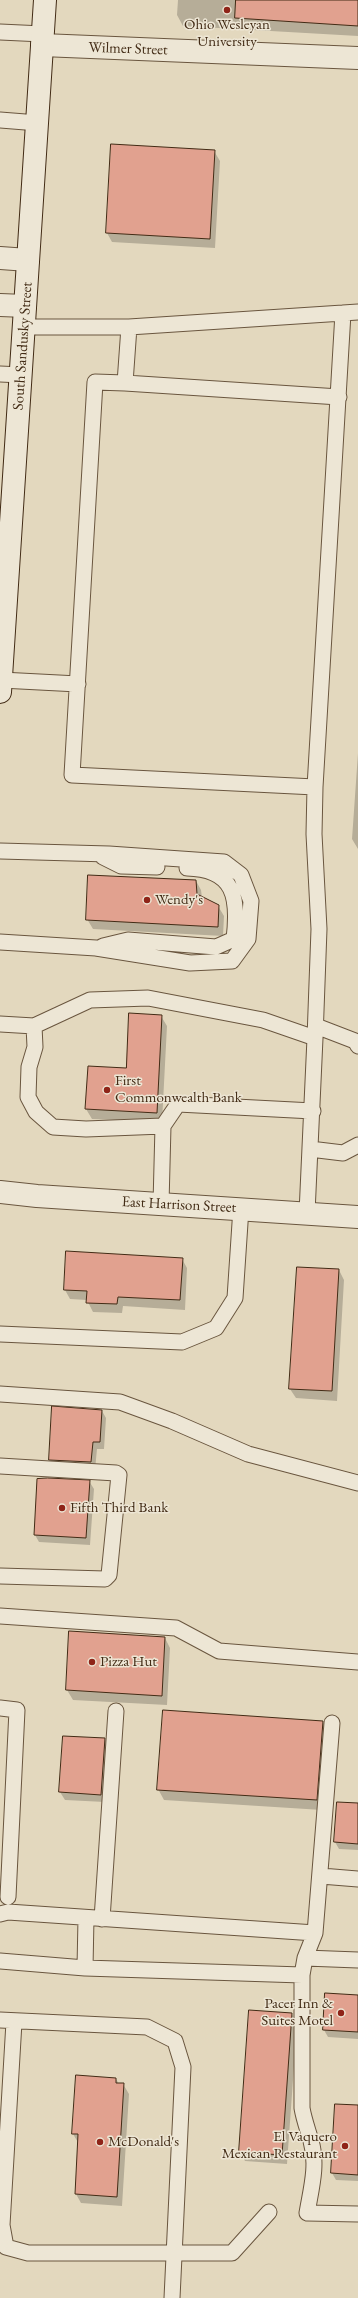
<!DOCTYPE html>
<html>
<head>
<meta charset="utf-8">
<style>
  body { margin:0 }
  canvas { display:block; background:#e3d8be }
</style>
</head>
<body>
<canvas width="358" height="2298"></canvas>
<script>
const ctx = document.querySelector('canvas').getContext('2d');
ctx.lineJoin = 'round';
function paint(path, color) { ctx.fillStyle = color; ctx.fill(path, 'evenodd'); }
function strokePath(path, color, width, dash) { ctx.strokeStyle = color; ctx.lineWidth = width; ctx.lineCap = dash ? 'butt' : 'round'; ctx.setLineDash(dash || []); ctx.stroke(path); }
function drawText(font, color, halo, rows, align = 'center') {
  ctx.font = font + ' "EB Garamond",serif'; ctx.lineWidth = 3; ctx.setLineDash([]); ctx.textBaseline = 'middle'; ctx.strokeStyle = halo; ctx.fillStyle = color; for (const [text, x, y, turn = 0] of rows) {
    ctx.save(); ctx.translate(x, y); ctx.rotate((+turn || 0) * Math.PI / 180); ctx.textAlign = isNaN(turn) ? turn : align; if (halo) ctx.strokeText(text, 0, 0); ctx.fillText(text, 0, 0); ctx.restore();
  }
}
const shadow = new Path2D(`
  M 178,0 L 358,0 L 358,36 L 183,26 L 177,15 Z
  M 214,151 L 220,161 L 215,248 L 112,242 L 107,233 Z
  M 358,753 L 358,849 L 352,839 Z
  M 196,881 L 201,890 L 202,898 L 218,906 L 224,916 L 223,936 L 93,929 L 87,919 Z
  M 161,1016 L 167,1026 L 162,1122 L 92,1119 L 86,1109 L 127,1069 Z
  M 182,1259 L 187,1268 L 185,1310 L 123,1306 L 122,1313 L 93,1312 L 87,1300 L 70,1299 L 65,1290 Z
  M 339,1270 L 344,1280 L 337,1401 L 296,1398 L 290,1389 Z
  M 102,1411 L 106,1418 L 104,1449 L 97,1449 L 95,1470 L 54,1467 L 50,1460 Z
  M 89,1481 L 94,1489 L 90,1545 L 39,1542 L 35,1535 Z
  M 165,1638 L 170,1648 L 167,1705 L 73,1700 L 67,1690 Z
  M 323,1722 L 329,1733 L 322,1810 L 164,1800 L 158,1789 Z
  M 64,1737 L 105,1739 L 109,1746 L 105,1802 L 65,1800 L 60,1792 Z
  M 338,1803 L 358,1804 L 358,1850 L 339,1849 L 335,1842 Z
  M 358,1996 L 358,2039 L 328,2037 L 324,2030 Z
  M 292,2014 L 297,2024 L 287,2164 L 245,2161 L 240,2152 Z
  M 77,2076 L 116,2079 L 119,2084 L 123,2084 L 129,2094 L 122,2206 L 81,2203 L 76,2194 L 79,2144 L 73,2134 Z
  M 358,2106 L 358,2181 L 336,2180 L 332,2173 Z`);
const building = new Path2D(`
  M 236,0 L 358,0 L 358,26 L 235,18 Z
  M 111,144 L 215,150 L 210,239 L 106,233 Z
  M 88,875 L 196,880 L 197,894 L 219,905 L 218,927 L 86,920 Z
  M 129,1013 L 162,1015 L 157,1113 L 85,1109 L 88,1066 L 126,1068 Z
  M 66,1251 L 183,1258 L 180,1300 L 118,1297 L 117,1304 L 86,1303 L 87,1291 L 64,1290 Z
  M 297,1267 L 339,1269 L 332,1391 L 289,1389 Z
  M 52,1406 L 102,1410 L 100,1442 L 93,1442 L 91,1462 L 49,1460 Z
  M 48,1478 L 90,1480 L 86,1538 L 34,1535 L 37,1479 Z
  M 69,1631 L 165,1637 L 162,1696 L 66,1690 Z
  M 163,1710 L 323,1721 L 317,1800 L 157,1790 Z
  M 63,1736 L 105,1738 L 101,1795 L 59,1792 Z
  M 337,1802 L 358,1803 L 358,1844 L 334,1842 Z
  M 325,1993 L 358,1995 L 358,2032 L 323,2030 Z
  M 249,2010 L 292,2013 L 282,2155 L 239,2152 Z
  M 76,2075 L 116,2078 L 116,2083 L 124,2083 L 117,2197 L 75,2194 L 78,2134 L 72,2134 Z
  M 335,2104 L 358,2105 L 358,2175 L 331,2173 Z`);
const lane = new Path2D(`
  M 0,32 L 43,34
  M 0,120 L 38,123
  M 343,313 L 358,312
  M 24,327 L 129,327 L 343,313 L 315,787 L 314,834 L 319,929 L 315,1038
  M 129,327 L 125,383 L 95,382 L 72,775 L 315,787
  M 0,374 L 21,375
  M 125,383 L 339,397
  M 1,680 L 78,684
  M 0,851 L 109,854 L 224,862 L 241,875 L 251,901 L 248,939 L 232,961 L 190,963 L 96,948 L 0,942
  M 103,857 L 121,866 L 157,867
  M 103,946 L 128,940 L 216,947 L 234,939 C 239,898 235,869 187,868
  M 0,1024 L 34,1026 L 90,1000 L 148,998 L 263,1020 L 315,1038 L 307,1213
  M 34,1026 L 35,1047 L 29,1067 L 28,1097 L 36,1112 L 53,1127 L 86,1129 L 163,1126
  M 316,1026 L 355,1041 L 358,1046
  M 310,1149 L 343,1153 L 358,1145
  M 161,1204 L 163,1126 L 178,1104 L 313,1111
  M 0,1334 L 182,1342 L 216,1328 L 235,1298 L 241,1208
  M 0,1394 L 120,1402 L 172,1421 L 248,1454 L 358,1483
  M 0,1466 L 116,1473 L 119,1475 L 109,1575 L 105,1579 L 0,1576
  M 0,1616 L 176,1628 L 219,1651 L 358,1662
  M 0,1708 L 17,1710 L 8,1897
  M 332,1723 L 315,1933 L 305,1958 L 302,1975 L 302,2108 C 304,2120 308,2130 311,2141 C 318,2165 311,2189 307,2213 L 358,2214
  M 321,1876 L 358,1879
  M 0,1914 L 8,1912 L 315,1933
  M 102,1919 L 116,1711
  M 305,1958 L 358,1960
  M 0,1961 L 85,1968 L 302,1975
  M 85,1968 L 86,1918
  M 0,2020 L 147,2027 L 175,2041 L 183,2067 L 172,2298
  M 14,2022 L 2,2225 L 6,2247 L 28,2253 L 232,2253 L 269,2212`);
const street = new Path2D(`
  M 42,45 L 358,58
  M 0,258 L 28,260
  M 0,305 L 25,306
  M 0,1192 L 37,1196 L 358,1217`);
const secondary = new Path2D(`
  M 0,692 L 45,0`);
const markers = [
  [227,10,4,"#8f2418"],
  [147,900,4,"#8f2418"],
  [107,1090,4,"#8f2418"],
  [62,1508,4,"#8f2418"],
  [92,1662,4,"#8f2418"],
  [341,2013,4,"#8f2418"],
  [100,2142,4,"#8f2418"],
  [345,2146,4,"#8f2418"]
];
const poiNames = [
  ["Ohio Wesleyan",227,25,"center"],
  ["University",227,42,"center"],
  ["Wendy's",155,900],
  ["First",115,1081],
  ["Commonwealth Bank",115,1098],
  ["Fifth Third Bank",70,1508],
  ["Pizza Hut",100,1662],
  ["Pacer Inn &",333,2004,"right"],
  ["Suites Motel",333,2021,"right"],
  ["El Vaquero",337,2137,"right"],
  ["Mexican Restaurant",337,2154,"right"],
  ["McDonald's",108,2142]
];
const streetNames = [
  ["Wilmer Street",128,49,2],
  ["South Sandusky Street",23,346,-86],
  ["East Harrison Street",179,1205,3]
];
paint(shadow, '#0003');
paint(building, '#e1a18f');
strokePath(building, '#422b15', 1);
strokePath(lane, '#6a563f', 17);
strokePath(street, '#6a563f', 24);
strokePath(secondary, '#422b15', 24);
strokePath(lane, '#ede6d5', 15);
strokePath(street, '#ede6d5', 22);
strokePath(secondary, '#ede6d5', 22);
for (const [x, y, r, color] of markers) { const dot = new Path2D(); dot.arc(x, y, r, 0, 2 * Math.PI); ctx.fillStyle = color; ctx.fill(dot); strokePath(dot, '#ede6d5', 1.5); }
drawText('15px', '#422b15', '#ede6d5', poiNames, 'left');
drawText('15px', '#422b15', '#ede6d5', streetNames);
</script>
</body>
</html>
